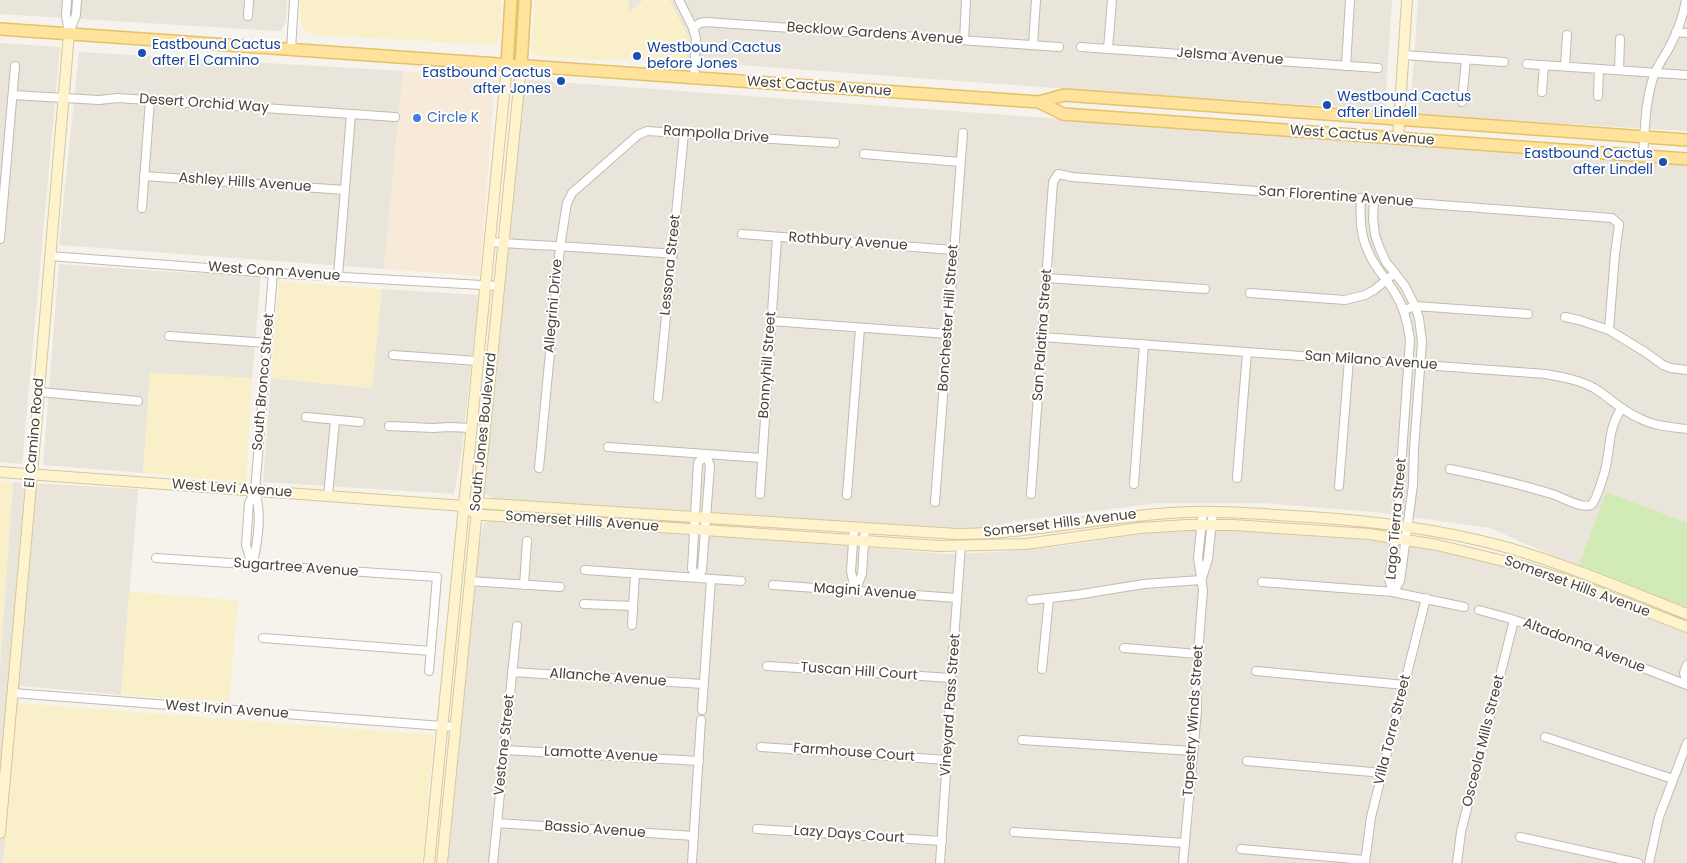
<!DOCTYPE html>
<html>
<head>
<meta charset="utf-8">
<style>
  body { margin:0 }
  canvas { display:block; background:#f6f3ec }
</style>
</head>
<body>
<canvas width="1687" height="863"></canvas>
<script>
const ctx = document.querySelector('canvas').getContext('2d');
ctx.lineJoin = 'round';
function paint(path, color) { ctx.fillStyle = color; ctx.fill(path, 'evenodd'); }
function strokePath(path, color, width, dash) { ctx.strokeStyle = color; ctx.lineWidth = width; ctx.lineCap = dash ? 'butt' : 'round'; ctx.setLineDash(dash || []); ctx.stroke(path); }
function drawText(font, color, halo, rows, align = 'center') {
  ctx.font = font + ' Poppins,sans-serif'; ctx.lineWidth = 4; ctx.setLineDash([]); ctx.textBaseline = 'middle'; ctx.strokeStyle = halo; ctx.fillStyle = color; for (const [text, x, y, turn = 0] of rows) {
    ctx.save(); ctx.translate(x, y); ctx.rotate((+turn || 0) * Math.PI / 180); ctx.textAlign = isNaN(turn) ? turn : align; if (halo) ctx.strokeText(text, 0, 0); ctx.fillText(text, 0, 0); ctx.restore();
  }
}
const residential = new Path2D(`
  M 0,0 L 287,0 L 286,22 L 281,31 L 276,31 L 0,14 Z
  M 537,0 L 1392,0 L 1385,110 L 1068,89 L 534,50 Z
  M 1418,0 L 1687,0 L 1687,131 L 1410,115 Z
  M 0,43 L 60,47 L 22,464 L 0,462 Z
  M 79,52 L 403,71 L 384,269 L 59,245 Z
  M 531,80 L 1687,165 L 1687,523 L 1606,493 L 1578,567 L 1490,528 L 1375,512 L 1262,503 L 1158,503 L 1024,520 L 975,530 L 506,500 L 491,497 L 486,495 L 484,489 L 523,91 L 527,81 Z
  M 59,264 L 158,271 L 261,276 L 252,378 L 150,373 L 143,473 L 43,465 Z
  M 382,289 L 479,295 L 461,457 L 454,494 L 263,482 L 271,378 L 372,388 Z
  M 13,482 L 138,489 L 121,695 L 20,686 L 3,863 L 0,863 L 0,664 Z
  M 489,521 L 749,537 L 946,554 L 998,552 L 1063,546 L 1155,532 L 1223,530 L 1303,534 L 1365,539 L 1424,547 L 1465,555 L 1537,575 L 1687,632 L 1687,863 L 448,863 L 480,536 L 484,523 Z`);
const commercial = new Path2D(`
  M 403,71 L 495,80 L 480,276 L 384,269 Z`);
const green = new Path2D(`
  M 1606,492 L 1687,523 L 1687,607 L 1578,567 Z`);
const sand = new Path2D(`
  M 300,0 L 502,0 L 500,37 L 497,43 L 493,45 L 316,35 L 307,32 L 301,25 Z
  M 535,0 L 629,0 L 629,12 L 643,0 L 670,0 L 687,34 L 690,42 L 688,56 L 685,58 L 594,60 L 537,56 L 533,54 L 531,51 Z
  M 279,281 L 382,289 L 372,388 L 271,378 Z
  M 150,373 L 252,378 L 246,483 L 143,473 Z
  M 0,481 L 13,482 L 0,664 Z
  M 129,592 L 238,600 L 229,702 L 121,695 Z
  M 18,703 L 434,735 L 422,863 L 3,863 Z`);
const street = new Path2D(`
  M 67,0 L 66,15 L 69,33
  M 679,0 L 693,28 L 696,38 L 694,79
  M 248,16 L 249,0
  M 693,28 L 700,23 L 706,22 L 1059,47
  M 1676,32 L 1687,33
  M 69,33 L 76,15 L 77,0
  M 964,40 L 966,0
  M 1033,45 L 1036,0
  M 1081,47 L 1378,68
  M 1108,49 L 1112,0
  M 291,50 L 294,0
  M 1403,55 L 1504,62
  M 1527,64 L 1687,75
  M 1346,66 L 1350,0
  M 1565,66 L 1567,35
  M 1619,70 L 1620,39
  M 1542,92 L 1544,65
  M 13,95 L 99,100 L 118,98 L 395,117
  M 1598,96 L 1599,69
  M 1462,102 L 1466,59
  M 864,154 L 961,162
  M 1643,156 C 1645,129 1645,101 1654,75 C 1658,65 1664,57 1669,48 C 1677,33 1683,17 1686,0
  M 144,176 L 345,190
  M 1361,198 C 1360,217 1360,234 1368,251 C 1374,267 1386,278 1395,293 C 1404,307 1408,323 1410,340 L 1397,526 L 1389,579 L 1393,592
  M 1374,199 L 1373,218 L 1375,235 L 1380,249 L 1386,262 L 1405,286 L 1415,306 L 1419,318 L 1422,342 L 1414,449 L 1413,485 L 1400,581 L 1393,592
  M 142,208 L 150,100
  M 742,234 L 954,250
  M 0,239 L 15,66
  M 489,242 C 550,246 611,249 673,254
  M 50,256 L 273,273 L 499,286
  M 338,276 L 351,114
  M 1047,278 L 1205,289
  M 1250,293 L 1345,300 L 1365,295 L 1374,290 L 1395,273
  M 1404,310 L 1415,306 L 1528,314
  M 1565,317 L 1579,320 L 1609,330 L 1645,352 L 1663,365 L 1671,368 L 1687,370
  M 771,321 L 948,334
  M 169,336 L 268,343
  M 1042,337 L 1546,374 C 1563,377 1579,380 1594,388 C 1609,397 1622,411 1639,418 C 1654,426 1670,427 1687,429
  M 393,355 L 478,361
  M 39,392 L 138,401
  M 658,398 L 684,133
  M 306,417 L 360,422
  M 389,426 L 433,428 L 449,427 L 471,428
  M 608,447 L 762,458
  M 706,454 L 710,466 L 702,570 L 698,578 L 692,569 L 698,463 Z
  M 539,468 L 560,247 L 567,203 L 572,193 L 638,135 L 647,131 L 835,143
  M 1450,469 C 1485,476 1520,484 1555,495 C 1563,498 1583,509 1591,505 C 1596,502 1602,480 1604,474 C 1611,451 1607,428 1622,408
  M 1237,478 L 1247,352
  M 1134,484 L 1144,344
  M 1339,486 L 1349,359
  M 760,494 L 777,237
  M 1031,494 L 1053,182 L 1058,174 L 1072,177 L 1612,218 L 1619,224 L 1615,254 L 1609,330
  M 847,495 L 860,328
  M 328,496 L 335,420
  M 935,502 L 963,133
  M 854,528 L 851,571 L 855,591
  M 156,558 L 437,577 L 429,671
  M 253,563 C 258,539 262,514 255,491
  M 252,565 L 246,545 L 249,503 L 255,491 L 273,273
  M 585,570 L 741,581
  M 1202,578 L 1208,559 L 1213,511
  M 469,581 L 560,587
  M 1262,582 L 1393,592 L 1464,607
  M 524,585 L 527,541
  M 773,585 L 957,598
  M 855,591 L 862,574 L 865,529
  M 1031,600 L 1076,595 L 1144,584 L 1201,580
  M 584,604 L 633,606
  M 1479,610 L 1508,618 L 1553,633 L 1687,685
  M 632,625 L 635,574
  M 263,638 L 431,651
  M 1124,648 L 1198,654
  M 1687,665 L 1684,673 L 1687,684
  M 767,666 L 951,678
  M 1042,669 L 1049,598
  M 1256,671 L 1405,685
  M 512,672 L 703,684
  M 13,693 L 455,727
  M 702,710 L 711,579
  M 1545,737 L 1673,779
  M 1022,740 L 1193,751
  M 761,747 L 947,760
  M 504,750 L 699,761
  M 1247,761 L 1383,773
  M 497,823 L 694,836
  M 757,829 L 942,841
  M 1014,832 L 1185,843
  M 1520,837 L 1638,863
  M 1241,849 L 1365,860
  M 493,863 L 517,626
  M 692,863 L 701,720
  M 940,863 L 948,743 L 950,693 L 961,546
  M 1183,863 L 1197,711 L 1196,678 L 1203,590 L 1198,558 L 1203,512
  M 1365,863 L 1371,817 L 1426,598
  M 1457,863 L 1461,832 L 1514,620
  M 1649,863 L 1659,817 L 1687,743`);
const secondary = new Path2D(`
  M 1398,138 L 1407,0
  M 0,472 L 464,506 L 477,503 L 491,504 L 957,534 C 1036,534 1112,514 1190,512 C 1220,511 1248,513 1277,515 C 1355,519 1434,527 1509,548 C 1570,566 1628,591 1687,614
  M 464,506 L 476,514 L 484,515 L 939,546 L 1026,544 L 1140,528 L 1187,525 L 1233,525 L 1369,534 L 1437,545 L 1512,563 L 1569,581 L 1687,627
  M 0,833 L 32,474 L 69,33
  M 429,863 L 507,65
  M 442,863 L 521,66`);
const primary = new Path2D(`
  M 0,29 L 1039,102 L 1064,95 L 1687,140
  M 507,65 L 511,0
  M 521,66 L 525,0
  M 1039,102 L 1063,114 L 1687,159`);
const markers = [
  [142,53,5,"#1a4fb4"],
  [637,56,5,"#1a4fb4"],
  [561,81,5,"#1a4fb4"],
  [1327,105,5,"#1a4fb4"],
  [417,118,5,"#3f7fe0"],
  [1663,162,5,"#1a4fb4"]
];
const streetNames = [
  ["Becklow Gardens Avenue",875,34,4],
  ["Jelsma Avenue",1230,57,4],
  ["West Cactus Avenue",819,87,4],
  ["Desert Orchid Way",204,104,4],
  ["Rampolla Drive",716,135,4],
  ["West Cactus Avenue",1362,136,4],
  ["Ashley Hills Avenue",245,183,4],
  ["San Florentine Avenue",1336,197,4],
  ["Rothbury Avenue",848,242,4],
  ["Lessona Street",671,265,-84],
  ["West Conn Avenue",274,272,4],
  ["Allegrini Drive",554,306,-85],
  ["Bonchester Hill Street",949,318,-86],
  ["San Palatina Street",1043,335,-86],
  ["San Milano Avenue",1371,361,4],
  ["Bonnyhill Street",768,365,-86],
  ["South Bronco Street",264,382,-85],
  ["South Jones Boulevard",484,432,-84],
  ["El Camino Road",35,433,-85],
  ["West Levi Avenue",232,489,4],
  ["Lago Tierra Street",1397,519,-85],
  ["Somerset Hills Avenue",582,522,4],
  ["Somerset Hills Avenue",1060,524,-7],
  ["Sugartree Avenue",296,568,4],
  ["Somerset Hills Avenue",1577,587,20],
  ["Magini Avenue",865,592,4],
  ["Altadonna Avenue",1584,646,21],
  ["Tuscan Hill Court",859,672,4],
  ["Allanche Avenue",608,678,4],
  ["Vineyard Pass Street",951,705,-86],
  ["West Irvin Avenue",227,710,4],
  ["Tapestry Winds Street",1194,721,-86],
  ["Villa Torre Street",1393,730,-76],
  ["Osceola Mills Street",1484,741,-76],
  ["Vestone Street",505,745,-84],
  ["Farmhouse Court",854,753,4],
  ["Lamotte Avenue",601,755,3],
  ["Bassio Avenue",595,830,4],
  ["Lazy Days Court",849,835,4]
];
const transitNames = [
  ["Eastbound Cactus",152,45],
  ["after El Camino",152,61],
  ["Westbound Cactus",647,48],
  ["before Jones",647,64],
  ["Eastbound Cactus",551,73,"right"],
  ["after Jones",551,89,"right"],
  ["Westbound Cactus",1337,97],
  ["after Lindell",1337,113],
  ["Eastbound Cactus",1653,154,"right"],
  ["after Lindell",1653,170,"right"]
];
const shopNames = [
  ["Circle K",427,118]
];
paint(residential, '#eae5da');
paint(commercial, '#f7ead8');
paint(green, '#d2eab5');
paint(sand, '#f9efc9');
strokePath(street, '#c2bbae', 10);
strokePath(secondary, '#d6c79b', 12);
strokePath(primary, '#e6c16a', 14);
strokePath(street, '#fff', 8);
strokePath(secondary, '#fff3cd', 10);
strokePath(primary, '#ffe39c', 11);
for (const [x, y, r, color] of markers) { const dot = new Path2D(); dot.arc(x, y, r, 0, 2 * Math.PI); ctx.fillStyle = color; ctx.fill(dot); strokePath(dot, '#fff', 2); }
drawText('14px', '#4b4439', '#fff', streetNames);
drawText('14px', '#164399', '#fff', transitNames, 'left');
drawText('14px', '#366cbe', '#fff', shopNames, 'left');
</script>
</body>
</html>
